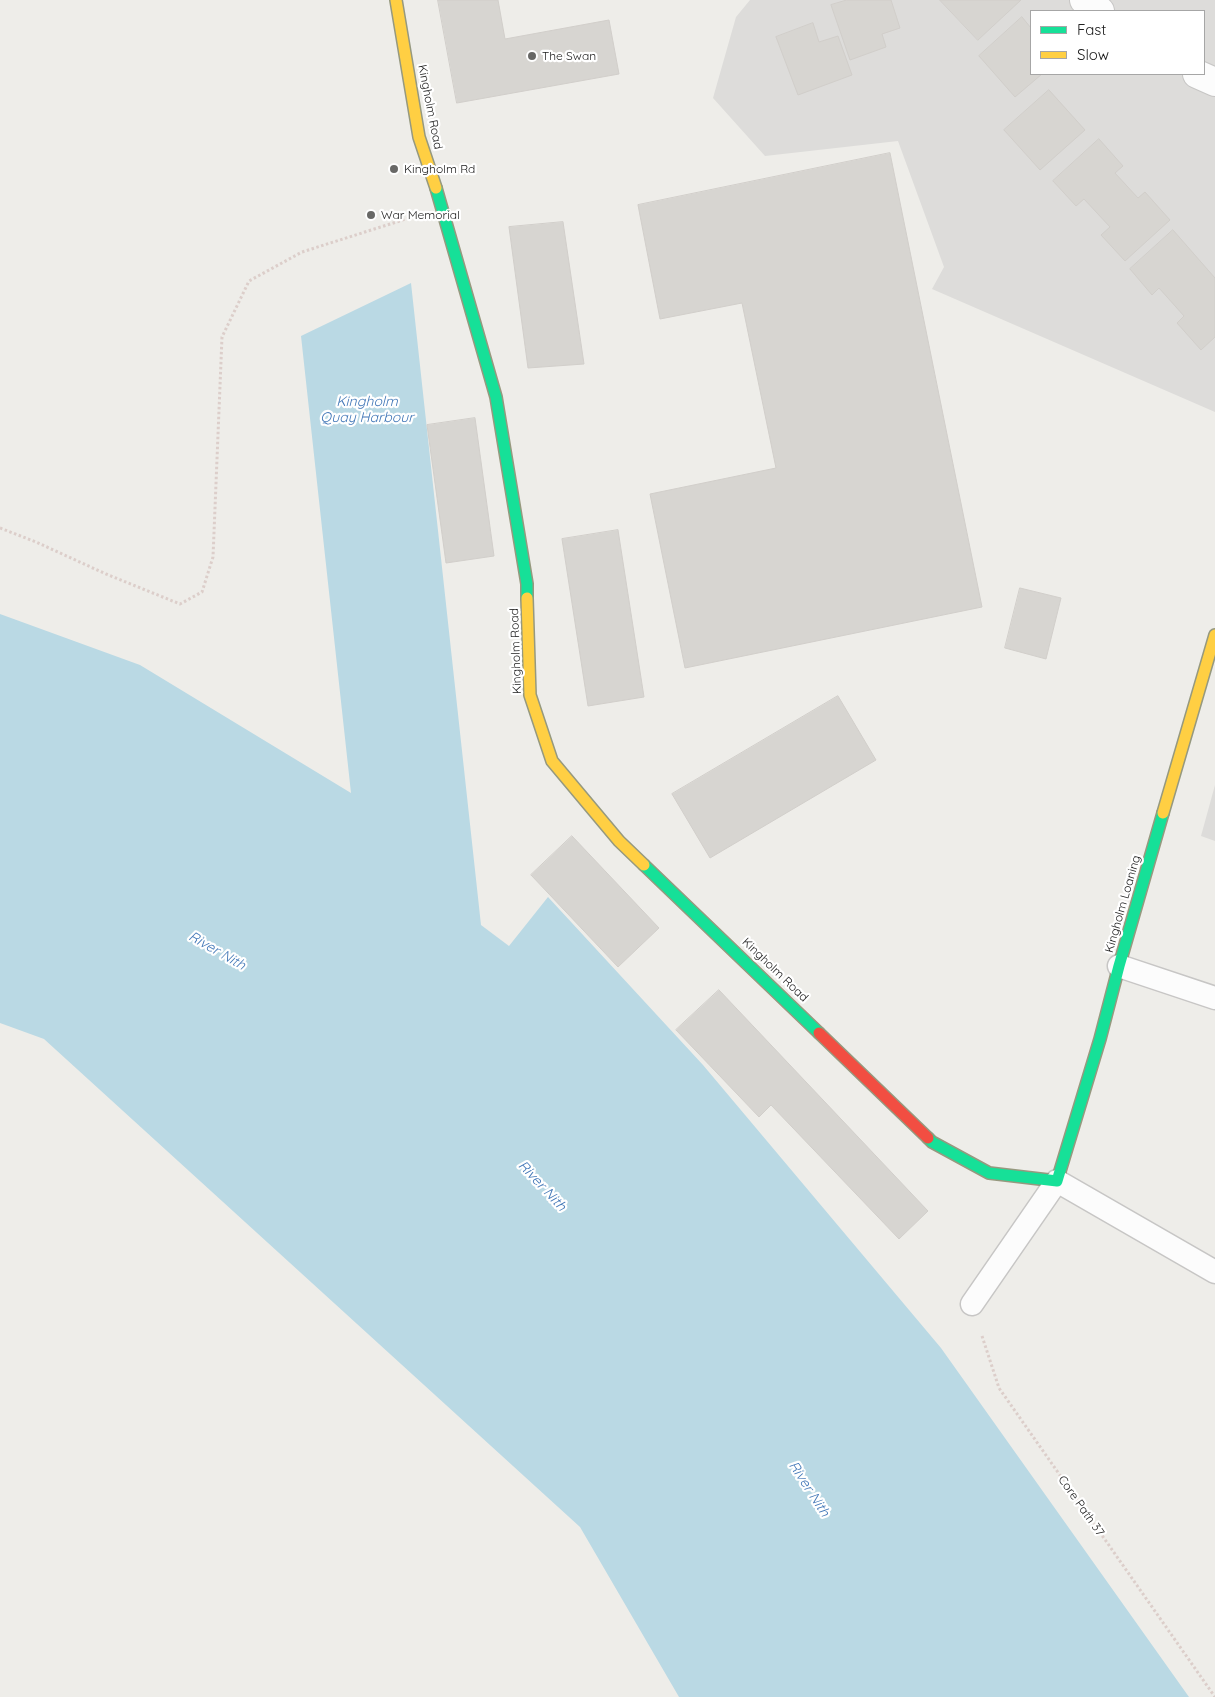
<!DOCTYPE html>
<html>
<head>
<meta charset="utf-8">
<style>
  body { margin:0 }
  #map { position:relative; width:1215px; height:1697px; overflow:hidden; background:#eeede9; font-family:Quicksand,sans-serif }
  canvas { display:block }
  .legend { position:absolute; left:1030px; top:10px; width:175px; height:65px; box-sizing:border-box; background:#fff; border:1px solid #a6a6a6; margin:0; padding:6px 9px; list-style:none; font-size:15px; color:#202020 }
  .legend li { display:flex; align-items:center; gap:10px; height:25px }
  .legend b { width:25px; border:1px solid #a6a6a6 }
</style>
</head>
<body>
<div id="map">
<canvas width="1215" height="1697"></canvas>
<ul class="legend">
<li><b style="height:6px;background:#16e098"></b>Fast</li>
<li><b style="height:6px;background:#ffcf43"></b>Slow</li>
</ul>
</div>
<script>
const ctx = document.querySelector('canvas').getContext('2d');
ctx.lineJoin = 'round';
function paint(path, color) { ctx.fillStyle = color; ctx.fill(path, 'evenodd'); }
function strokePath(path, color, width, dash) { ctx.strokeStyle = color; ctx.lineWidth = width; ctx.lineCap = dash ? 'butt' : 'round'; ctx.setLineDash(dash || []); ctx.stroke(path); }
function drawText(font, color, halo, rows, align = 'center') {
  ctx.font = font + ' Quicksand,sans-serif'; ctx.lineWidth = 4.5; ctx.setLineDash([]); ctx.textBaseline = 'middle'; ctx.strokeStyle = halo; ctx.fillStyle = color; for (const [text, x, y, turn = 0] of rows) {
    ctx.save(); ctx.translate(x, y); ctx.rotate((+turn || 0) * Math.PI / 180); ctx.textAlign = isNaN(turn) ? turn : align; if (halo) ctx.strokeText(text, 0, 0); ctx.fillText(text, 0, 0); ctx.restore();
  }
}
const residential = new Path2D(`
  M 750,0 L 1215,0 L 1215,412 L 932,289 L 944,267 L 898,141 L 765,156 L 713,98 L 736,17 ZM 1031,11 L 1204,11 L 1204,74 L 1031,74 Z
  M 1215,785 L 1215,841 L 1201,836 Z`);
const water = new Path2D(`
  M 411,283 L 481,925 L 509,946 L 548,897 L 703,1065 L 941,1348 L 1189,1697 L 679,1697 L 580,1527 L 44,1039 L 0,1023 L 0,614 L 140,665 L 351,793 L 301,336 Z`);
const building = new Path2D(`
  M 438,0 L 498,0 L 505,39 L 609,20 L 619,74 L 457,103 Z
  M 847,0 L 891,0 L 900,28 L 882,34 L 886,47 L 850,60 L 831,5 Z
  M 940,0 L 1021,0 L 978,40 Z
  M 1022,17 L 1031,28 L 1031,74 L 1042,74 L 1015,97 L 979,56 Z
  M 813,23 L 819,42 L 838,36 L 852,75 L 798,95 L 776,37 Z
  M 1049,90 L 1085,130 L 1040,170 L 1004,130 Z
  M 1099,139 L 1123,166 L 1115,173 L 1138,198 L 1145,192 L 1170,220 L 1125,261 L 1101,235 L 1110,227 L 1084,199 L 1076,206 L 1053,181 Z
  M 890,153 L 982,607 L 685,668 L 650,494 L 776,468 L 742,303 L 660,319 L 638,205 Z
  M 563,222 L 584,364 L 528,368 L 509,227 Z
  M 1173,230 L 1215,278 L 1215,337 L 1201,350 L 1177,323 L 1184,316 L 1159,288 L 1152,295 L 1130,269 Z
  M 475,418 L 494,556 L 446,563 L 427,425 Z
  M 618,530 L 644,697 L 588,706 L 562,539 Z
  M 1020,588 L 1061,598 L 1046,659 L 1005,648 Z
  M 838,696 L 876,760 L 710,858 L 672,794 Z
  M 572,836 L 659,928 L 618,967 L 531,875 Z
  M 719,990 L 928,1211 L 899,1239 L 771,1105 L 759,1117 L 676,1030 Z`);
const path = new Path2D(`
  M 0,528 L 36,542 L 106,574 L 180,604 L 202,592 L 213,557 L 222,337 L 249,281 L 302,252 L 409,218
  M 982,1336 L 999,1388 L 1215,1697`);
const lane = new Path2D(`
  M 1119,966 L 1215,998
  M 972,1304 L 1057,1181 L 1215,1272`);
const street = new Path2D(`
  M 1084,0 L 1100,11
  M 1197,74 L 1215,82`);
const fast = new Path2D(`
  M 436,188 L 496,397 L 527,584 L 527,598
  M 644,865 L 819,1033
  M 928,1138 L 932,1142 L 989,1173 L 1057,1181 L 1100,1039 L 1119,966 L 1163,813`);
const slow = new Path2D(`
  M 396,0 L 419,137 L 436,188
  M 527,598 L 530,695 L 552,761 L 619,841 L 644,865
  M 1163,813 L 1215,635`);
const jam = new Path2D(`
  M 819,1033 L 928,1138`);
const markers = [
  [532,56,5,"#686866"],
  [394,169,5,"#686866"],
  [371,215,5,"#686866"]
];
const poiNames = [
  ["The Swan",542,56],
  ["Kingholm Rd",404,169],
  ["War Memorial",381,215]
];
const streetNames = [
  ["Kingholm Road",430,107,79],
  ["Kingholm Road",516,651,-92],
  ["Kingholm Loaning",1123,904,-74],
  ["Kingholm Road",775,970,44],
  ["Core Path 37",1081,1506,55]
];
const waterNames = [
  ["Kingholm",367,402],
  ["Quay Harbour",367,418],
  ["River Nith",217,951,30],
  ["River Nith",542,1186,47],
  ["River Nith",809,1489,57]
];
paint(residential, '#dddcda');
paint(water, '#bad9e4');
paint(building, '#d7d5d1');
strokePath(building, '#d1ceca', 1);
strokePath(lane, '#c7c6c5', 25);
strokePath(street, '#c7c6c5', 30);
strokePath(fast, '#96997f', 14);
strokePath(slow, '#96997f', 14);
strokePath(jam, '#96997f', 14);
strokePath(path, '#dcceca', 3, [2.5, 2.5]);
strokePath(lane, '#fcfcfc', 22);
strokePath(street, '#fcfcfc', 28);
strokePath(fast, '#16e098', 11);
strokePath(slow, '#ffcf43', 11);
strokePath(jam, '#f24e42', 11);
for (const [x, y, r, color] of markers) { const dot = new Path2D(); dot.arc(x, y, r, 0, 2 * Math.PI); ctx.fillStyle = color; ctx.fill(dot); strokePath(dot, '#fff', 2); }
drawText('12px', '#202020', '#fff', poiNames, 'left');
drawText('12px', '#202020', '#fff', streetNames);
drawText('italic 14px', '#4378b8', '#fff', waterNames);
</script>
</body>
</html>
